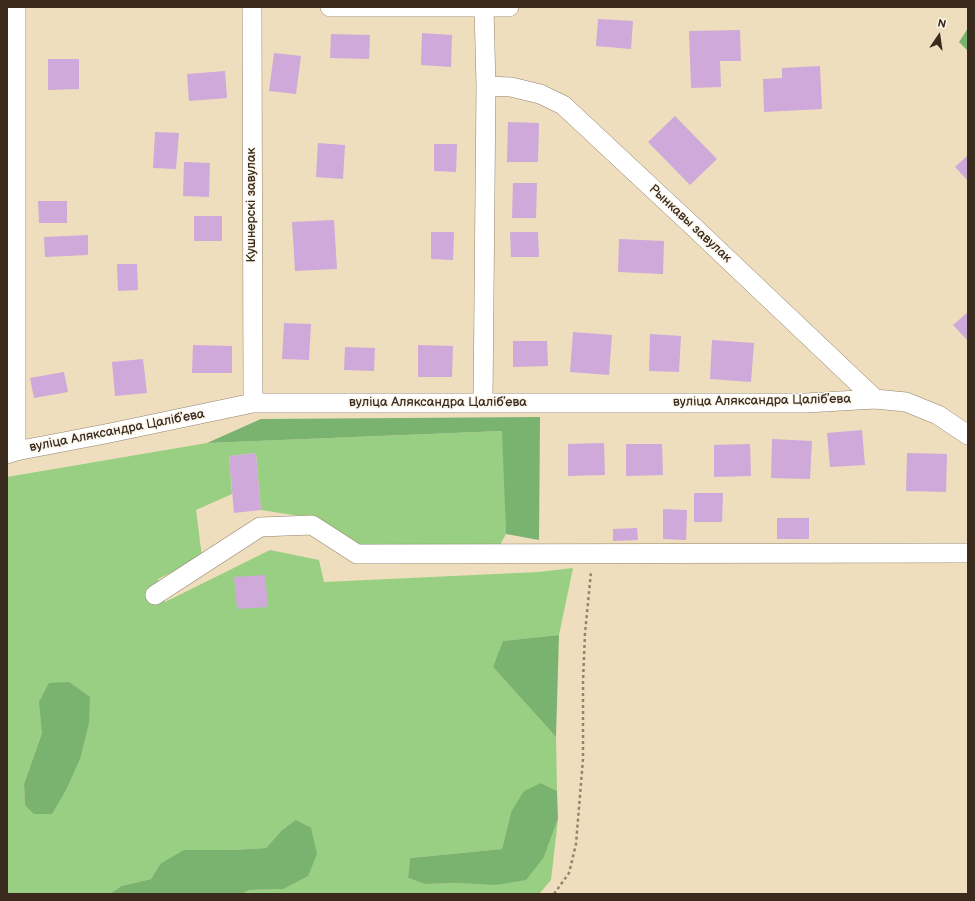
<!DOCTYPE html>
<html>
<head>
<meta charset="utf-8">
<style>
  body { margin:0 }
  #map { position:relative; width:975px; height:901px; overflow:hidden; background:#eedebd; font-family:"Balsamiq Sans",sans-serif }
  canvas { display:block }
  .frame { position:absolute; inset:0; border:8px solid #3b2a1e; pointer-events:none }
  .north { position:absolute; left:919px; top:16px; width:40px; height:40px; -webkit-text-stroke:3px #fbf7ec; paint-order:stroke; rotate:13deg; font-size:11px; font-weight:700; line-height:16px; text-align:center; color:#3b2a1e }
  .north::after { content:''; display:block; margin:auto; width:14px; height:18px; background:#3b2a1e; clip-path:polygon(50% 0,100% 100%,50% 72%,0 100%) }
</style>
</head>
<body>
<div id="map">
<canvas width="975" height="901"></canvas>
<div class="frame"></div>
<div class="north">N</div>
</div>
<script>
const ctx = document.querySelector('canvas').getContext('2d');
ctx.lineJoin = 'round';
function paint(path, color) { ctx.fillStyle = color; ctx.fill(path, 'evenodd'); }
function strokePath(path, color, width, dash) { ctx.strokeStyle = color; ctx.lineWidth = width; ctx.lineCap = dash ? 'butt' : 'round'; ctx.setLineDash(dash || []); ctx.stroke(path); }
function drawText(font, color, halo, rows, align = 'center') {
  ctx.font = font + ' "Balsamiq Sans",sans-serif'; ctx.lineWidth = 3; ctx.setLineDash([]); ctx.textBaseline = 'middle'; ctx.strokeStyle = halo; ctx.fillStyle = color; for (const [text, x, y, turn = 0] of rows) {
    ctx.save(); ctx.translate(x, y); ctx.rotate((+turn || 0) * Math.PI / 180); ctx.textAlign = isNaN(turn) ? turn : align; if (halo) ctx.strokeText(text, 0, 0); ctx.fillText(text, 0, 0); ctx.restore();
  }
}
const green = new Path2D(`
  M 503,431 L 506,534 L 500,545 L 362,546 L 319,519 L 261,510 L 256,453 L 229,456 L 232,494 L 196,510 L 202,557 L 158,579 L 165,602 L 270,550 L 319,560 L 324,582 L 539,572 L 573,568 L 559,635 L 504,641 L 493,667 L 556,737 L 557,791 L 541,783 L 511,812 L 502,849 L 410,858 L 408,878 L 425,884 L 460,883 L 544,857 L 558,819 L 551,880 L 539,894 L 242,894 L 249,890 L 283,889 L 281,831 L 266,848 L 232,850 L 160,864 L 151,879 L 121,886 L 110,894 L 7,894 L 7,477 L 207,443 ZM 42,733 L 25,805 L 24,784 Z`);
const forest = new Path2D(`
  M 968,28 L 968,51 L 959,42 Z
  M 540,417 L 539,540 L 506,534 L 502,431 L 207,443 L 261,419 Z
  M 559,635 L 556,737 L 493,667 L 503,641 Z
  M 69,682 L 90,697 L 89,723 L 80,759 L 66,790 L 52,814 L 34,814 L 25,805 L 24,784 L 42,733 L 39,702 L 49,683 Z
  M 541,783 L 557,791 L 558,819 L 544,857 L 526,880 L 496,885 L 460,883 L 425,884 L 408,878 L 410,858 L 502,849 L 511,812 L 524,791 Z
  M 296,820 L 311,828 L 317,854 L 308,876 L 283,889 L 249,890 L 242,894 L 110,894 L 121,886 L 151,879 L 160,864 L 184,850 L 232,850 L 266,848 L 281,831 Z`);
const building = new Path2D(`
  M 598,19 L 633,21 L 631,49 L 596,46 Z
  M 740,30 L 741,61 L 720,61 L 721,87 L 691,88 L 689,31 Z
  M 422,33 L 452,35 L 451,67 L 421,65 Z
  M 331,34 L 370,35 L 369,59 L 330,58 Z
  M 274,53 L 301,56 L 296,94 L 269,91 Z
  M 48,59 L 79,59 L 79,89 L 48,90 Z
  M 820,66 L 822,109 L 764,112 L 763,79 L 782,78 L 782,68 Z
  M 225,71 L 227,98 L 189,101 L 187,74 Z
  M 675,116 L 717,159 L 690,185 L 648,142 Z
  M 508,122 L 539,123 L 538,162 L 507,162 Z
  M 155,132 L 179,133 L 176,169 L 153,168 Z
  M 318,143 L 345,145 L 343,179 L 316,177 Z
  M 434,144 L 457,144 L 456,172 L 434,171 Z
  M 968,155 L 968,181 L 955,167 Z
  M 184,162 L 210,163 L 209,197 L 183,196 Z
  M 513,183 L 537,183 L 536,218 L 512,218 Z
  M 38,201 L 67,201 L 67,223 L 39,223 Z
  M 194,216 L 222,216 L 222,241 L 194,241 Z
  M 334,220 L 337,269 L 295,271 L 292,222 Z
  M 431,232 L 454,232 L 453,260 L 431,259 Z
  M 510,232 L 538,232 L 539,257 L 511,257 Z
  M 88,235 L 88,255 L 45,257 L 44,237 Z
  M 619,239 L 664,241 L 663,274 L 618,272 Z
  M 117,264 L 137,264 L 138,290 L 118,291 Z
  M 968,312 L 968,341 L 953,325 Z
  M 284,323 L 311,324 L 309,360 L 282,359 Z
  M 573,332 L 612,335 L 609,375 L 570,372 Z
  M 650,334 L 681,336 L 679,372 L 649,371 Z
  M 712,340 L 754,343 L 751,382 L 710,379 Z
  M 513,341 L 547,341 L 548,366 L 513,367 Z
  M 193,345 L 232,346 L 232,373 L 192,373 Z
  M 418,345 L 453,346 L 452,377 L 418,377 Z
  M 345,347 L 375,348 L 374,371 L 344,370 Z
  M 143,359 L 147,393 L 115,396 L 112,362 Z
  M 64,372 L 68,392 L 34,398 L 30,378 Z
  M 862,430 L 865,465 L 830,467 L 827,433 Z
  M 772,439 L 812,441 L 810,479 L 771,478 Z
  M 604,443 L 605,475 L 568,476 L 568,444 Z
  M 626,444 L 662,444 L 663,475 L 626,476 Z
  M 750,444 L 751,476 L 714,477 L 714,445 Z
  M 256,453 L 261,510 L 234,513 L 229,456 Z
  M 907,453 L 947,454 L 946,492 L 906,491 Z
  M 694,493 L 723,493 L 722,522 L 694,522 Z
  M 663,509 L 687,510 L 686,540 L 663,539 Z
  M 777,518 L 809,518 L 809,539 L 777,539 Z
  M 637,528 L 638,540 L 613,541 L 613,529 Z
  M 265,575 L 268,607 L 237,609 L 234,577 Z`);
const path = new Path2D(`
  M 554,894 L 569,873 L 576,844 L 583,759 L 583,681 L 585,633 L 591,572`);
const minor = new Path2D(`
  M 16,7 L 16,451
  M 252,7 L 253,403
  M 330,7 L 509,7
  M 486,86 L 511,87 L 540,94 L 563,105 L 698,231 L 875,399
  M 483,402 L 486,86 L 484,7
  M 7,454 L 16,451 L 105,434 L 253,403 L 806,403 L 875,399 L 906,402 L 938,415 L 968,435
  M 155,595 L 260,527 L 312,525 L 357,554 L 968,553`);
const streetNames = [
  ["Кушнерскі завулак",252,205,-90],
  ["Рынкавы завулак",690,224,43],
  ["вуліца Аляксандра Цалібʼева",762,401,-1],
  ["вуліца Аляксандра Цалібʼева",438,403],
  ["вуліца Аляксандра Цалібʼева",117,431,-11]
];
paint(green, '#98cf82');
paint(forest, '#7ab270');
paint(building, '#cea9da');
strokePath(minor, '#94846e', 20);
strokePath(path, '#94846e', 2.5, [3, 3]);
strokePath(minor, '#fff', 19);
drawText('13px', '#3b2a1e', '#fbf7ec', streetNames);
</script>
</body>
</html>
